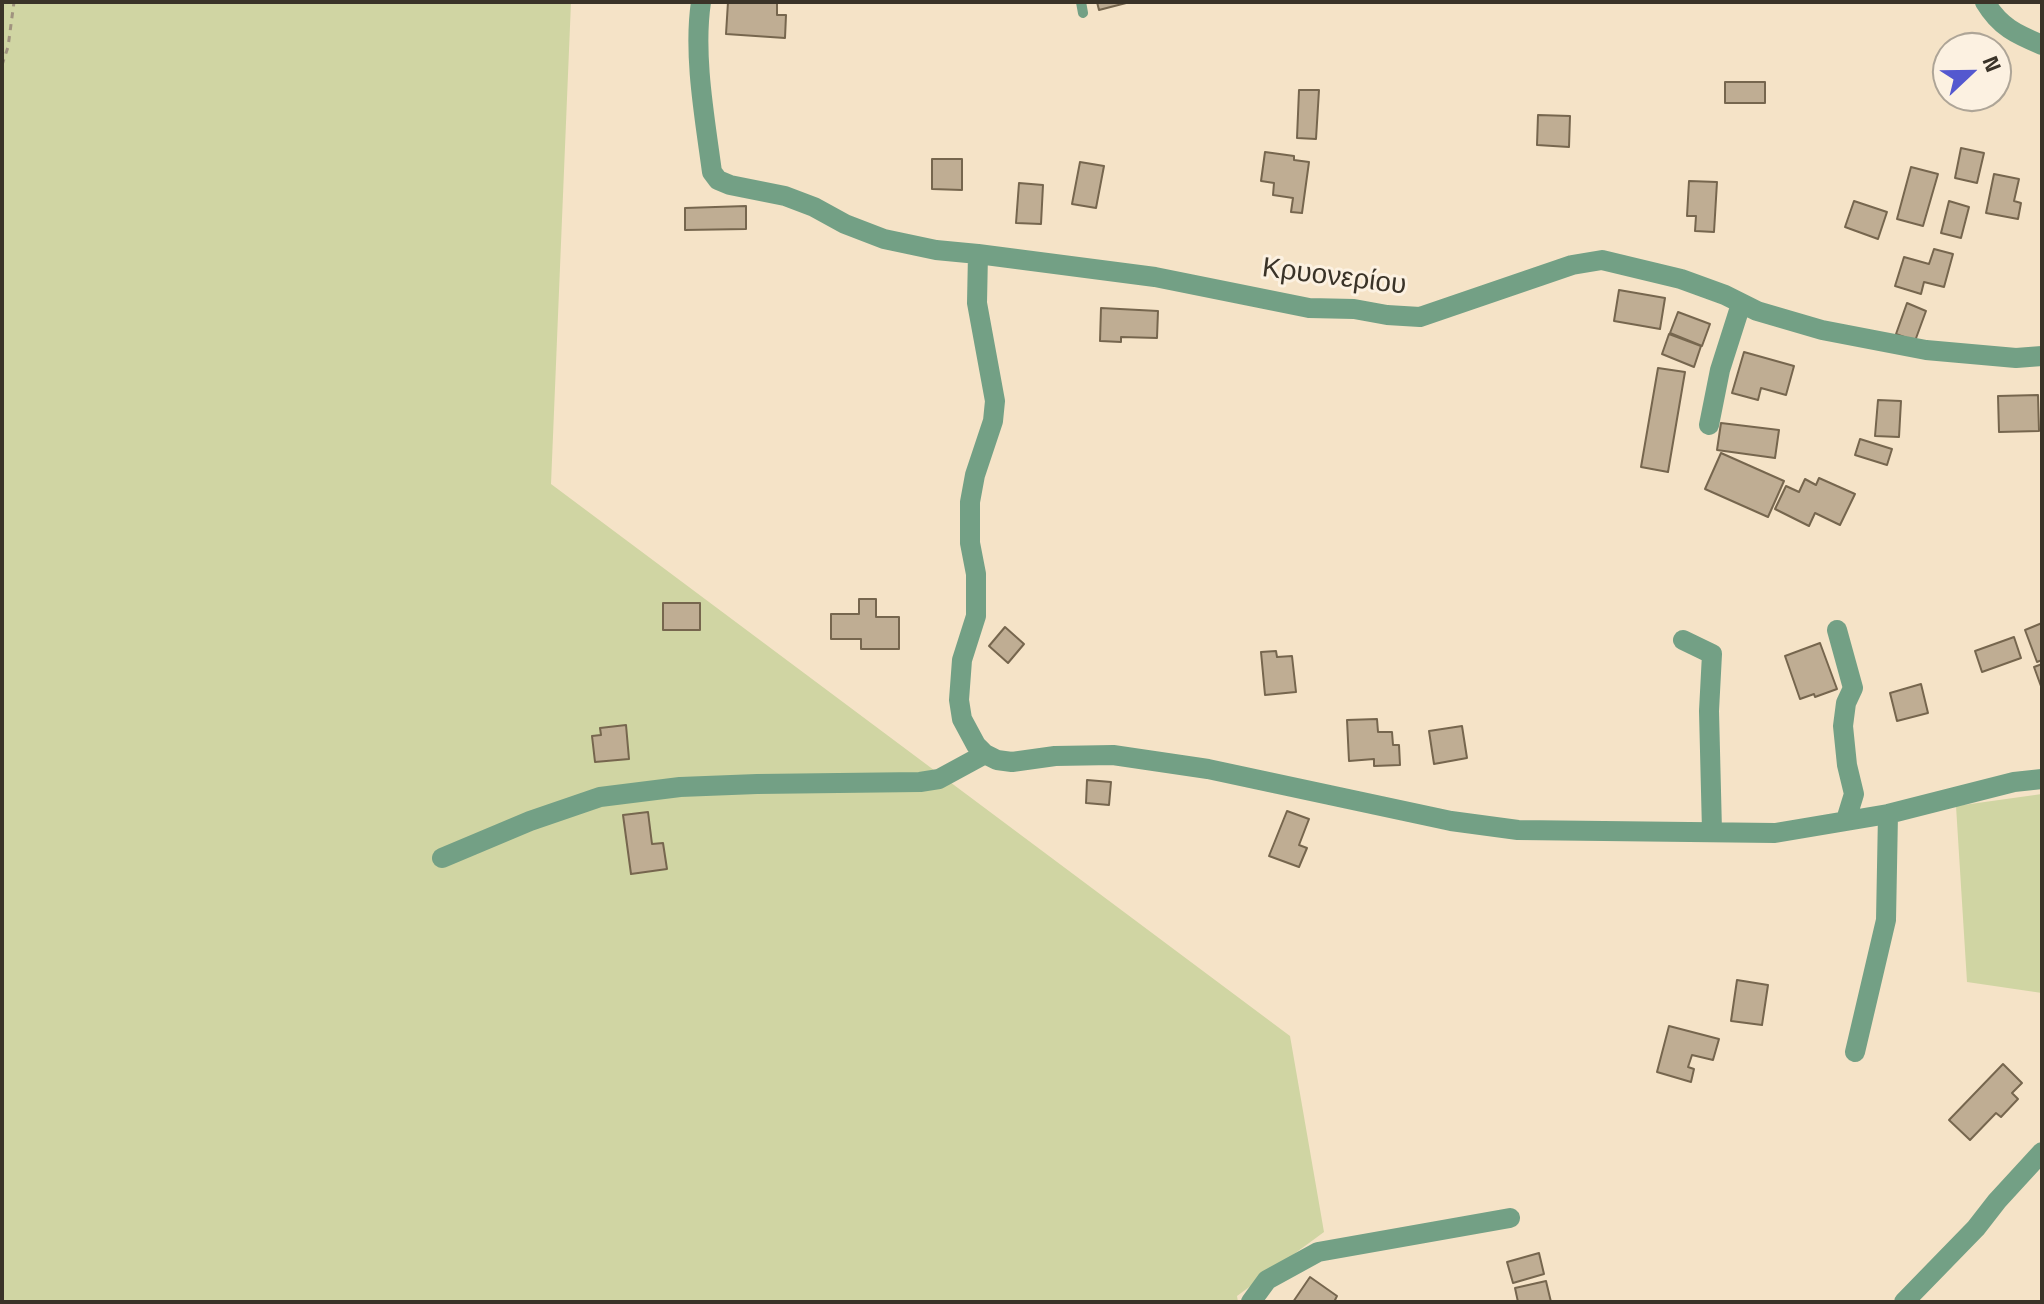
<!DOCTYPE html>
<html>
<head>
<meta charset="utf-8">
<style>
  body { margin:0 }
  #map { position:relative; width:2044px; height:1304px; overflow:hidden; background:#f5e3c7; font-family:"Titillium Web",sans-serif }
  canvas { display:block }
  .frame { position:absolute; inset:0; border:4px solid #3a3328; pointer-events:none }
  .north { position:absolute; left:1932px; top:32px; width:80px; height:80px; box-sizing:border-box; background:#fcf1e1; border:2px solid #aea597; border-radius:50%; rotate:68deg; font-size:22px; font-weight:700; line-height:32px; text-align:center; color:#3a3328 }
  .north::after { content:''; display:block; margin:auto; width:28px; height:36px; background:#5458cf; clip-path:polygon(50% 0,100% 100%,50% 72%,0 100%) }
</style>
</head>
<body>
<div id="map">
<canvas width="2044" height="1304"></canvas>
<div class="frame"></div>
<div class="north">N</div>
</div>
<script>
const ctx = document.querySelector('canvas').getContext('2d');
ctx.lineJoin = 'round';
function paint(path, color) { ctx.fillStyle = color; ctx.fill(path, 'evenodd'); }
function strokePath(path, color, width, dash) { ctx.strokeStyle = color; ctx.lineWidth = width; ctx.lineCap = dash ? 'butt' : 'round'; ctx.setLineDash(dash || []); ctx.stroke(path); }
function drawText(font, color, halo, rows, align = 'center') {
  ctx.font = font + ' "Titillium Web",sans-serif'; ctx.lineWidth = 6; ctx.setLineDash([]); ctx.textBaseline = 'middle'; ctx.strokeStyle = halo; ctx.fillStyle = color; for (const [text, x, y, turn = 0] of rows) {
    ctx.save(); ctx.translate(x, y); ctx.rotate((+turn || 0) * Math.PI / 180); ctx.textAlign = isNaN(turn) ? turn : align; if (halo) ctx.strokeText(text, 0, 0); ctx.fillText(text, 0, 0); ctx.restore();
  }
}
const green = new Path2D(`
  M 2,2 L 571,2 L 551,484 L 1290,1036 L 1324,1232 L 1237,1296 L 1238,1302 L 2,1302 Z
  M 2042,794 L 2042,993 L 1967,982 L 1956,806 Z`);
const building = new Path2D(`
  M 728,2 L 777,2 L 777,15 L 786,15 L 785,38 L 726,34 Z
  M 1097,2 L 1130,2 L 1099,10 Z
  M 1725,82 L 1765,82 L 1765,103 L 1725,103 Z
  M 1299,90 L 1319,90 L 1316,139 L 1297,138 Z
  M 1538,115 L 1570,116 L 1569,147 L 1537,145 Z
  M 1961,148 L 1984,153 L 1977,183 L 1955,178 Z
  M 1265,152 L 1294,156 L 1294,160 L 1309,162 L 1302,213 L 1291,212 L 1293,198 L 1273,195 L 1274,183 L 1261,181 Z
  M 932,159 L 962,159 L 962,190 L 932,189 Z
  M 1080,162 L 1104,166 L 1096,208 L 1072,204 Z
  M 1911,167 L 1938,174 L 1923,226 L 1897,219 Z
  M 1994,174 L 2019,179 L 2014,201 L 2021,203 L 2018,219 L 1986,213 Z
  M 1689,181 L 1717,182 L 1714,232 L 1695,231 L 1696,216 L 1687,216 Z
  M 1019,183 L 1043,185 L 1041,224 L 1016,223 Z
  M 1854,201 L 1887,212 L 1878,239 L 1845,227 Z
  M 1949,201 L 1969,207 L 1961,238 L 1941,233 Z
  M 746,206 L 746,229 L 685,230 L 685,208 Z
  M 1934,249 L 1953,254 L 1944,287 L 1924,282 L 1921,294 L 1895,286 L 1904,257 L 1929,264 Z
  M 1619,290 L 1665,298 L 1660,329 L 1614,321 Z
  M 1907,303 L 1926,311 L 1915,341 L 1896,334 Z
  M 1101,308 L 1158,311 L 1157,338 L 1121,337 L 1121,342 L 1100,341 Z
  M 1678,312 L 1710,324 L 1702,346 L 1670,333 Z
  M 1669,334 L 1701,346 L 1694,367 L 1662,354 Z
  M 1744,352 L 1794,366 L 1786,395 L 1761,388 L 1758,400 L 1732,393 Z
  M 1658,368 L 1685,372 L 1668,472 L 1641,467 Z
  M 2038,395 L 2039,431 L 1999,432 L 1998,396 Z
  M 1878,400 L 1901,401 L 1899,437 L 1875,436 Z
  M 1721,423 L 1779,430 L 1775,458 L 1717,450 Z
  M 1860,439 L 1892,449 L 1887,465 L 1855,455 Z
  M 1721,453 L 1784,481 L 1768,517 L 1705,489 Z
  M 1819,478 L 1855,494 L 1840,525 L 1815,513 L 1809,526 L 1775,509 L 1786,486 L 1799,492 L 1805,479 L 1816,485 Z
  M 859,599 L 876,599 L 876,617 L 899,617 L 899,649 L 861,649 L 861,639 L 831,639 L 831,614 L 859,614 Z
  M 663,603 L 700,603 L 700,630 L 663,630 Z
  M 2042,623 L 2042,660 L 2037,662 L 2025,630 Z
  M 1005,627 L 1024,644 L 1008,663 L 989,646 Z
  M 2014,637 L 2021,658 L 1982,672 L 1975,651 Z
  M 1820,643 L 1837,689 L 1815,697 L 1814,694 L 1800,699 L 1785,656 Z
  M 1276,651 L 1277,657 L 1292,656 L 1296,692 L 1265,695 L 1261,652 Z
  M 2042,664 L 2042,689 L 2034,667 Z
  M 1921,684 L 1928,713 L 1897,721 L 1890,693 Z
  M 1377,719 L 1378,732 L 1392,732 L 1393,745 L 1399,745 L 1400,765 L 1374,766 L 1374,759 L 1349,761 L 1347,720 Z
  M 626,725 L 629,759 L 595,762 L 592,736 L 601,735 L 600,728 Z
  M 1462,726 L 1467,758 L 1434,764 L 1429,731 Z
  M 1087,780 L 1111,782 L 1109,805 L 1086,803 Z
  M 1287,811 L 1309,819 L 1299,845 L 1307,848 L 1299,867 L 1269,856 Z
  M 648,812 L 652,844 L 663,843 L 667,869 L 631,874 L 623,815 Z
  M 1737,980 L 1768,985 L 1762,1025 L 1731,1021 Z
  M 1669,1026 L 1719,1039 L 1713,1060 L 1692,1055 L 1688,1067 L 1694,1069 L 1691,1082 L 1657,1072 Z
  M 2003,1064 L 2022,1083 L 2012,1093 L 2018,1099 L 2001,1117 L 1996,1113 L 1970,1140 L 1949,1120 Z
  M 1539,1253 L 1544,1274 L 1513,1283 L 1507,1262 Z
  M 1310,1277 L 1337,1296 L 1334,1302 L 1293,1302 Z
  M 1546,1281 L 1551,1302 L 1518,1302 L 1515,1288 Z`);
const path = new Path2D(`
  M 2,65 L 8,47 L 14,2`);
const lane = new Path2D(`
  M 1081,2 L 1083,13`);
const street = new Path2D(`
  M 701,2 C 693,55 705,119 712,172 L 718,180 L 730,185 L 785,196 L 814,207 L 845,224 L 884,239 L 936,250 L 978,254 L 1155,277 L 1309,308 L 1354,309 L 1387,315 L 1420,317 L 1572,265 L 1602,260 L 1681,279 L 1725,295 L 1757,311 L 1822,330 L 1926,350 L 2016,358 L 2042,356
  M 1985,2 C 2000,27 2016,34 2042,45
  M 978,254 L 977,303 L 995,401 L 993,421 L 975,475 L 970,502 L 970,543 L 976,574 L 976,616 L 962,660 L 959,700 L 962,719 L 976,745 L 985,754 L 997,760 L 1012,762 L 1055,756 L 1113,755 L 1208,769 L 1451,821 L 1518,830 L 1775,833 L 1888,814 L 2014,782 L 2042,779
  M 1709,425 L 1720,370 L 1741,304
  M 1837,630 L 1853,688 L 1846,703 L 1843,726 L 1847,765 L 1854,794 L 1846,820
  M 1683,640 L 1712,654 L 1709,711 L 1712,831
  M 442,858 L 530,821 L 600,797 L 680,787 L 757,784 L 920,782 L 939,779 L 985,754
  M 1855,1052 L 1886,920 L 1888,814
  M 1251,1302 L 1267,1280 L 1318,1252 L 1510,1218
  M 1904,1302 L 1976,1228 L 1997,1201 L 2042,1152`);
const streetNames = [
  ["Κρυονερίου",1334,278,7]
];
paint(green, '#d0d5a3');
paint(building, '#bfad93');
strokePath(building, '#76664e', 2);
strokePath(path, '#a0937f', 3, [6, 6]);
strokePath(lane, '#73a085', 10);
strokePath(street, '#73a085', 20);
drawText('28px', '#3a3328', '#fcf1e1', streetNames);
</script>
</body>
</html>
